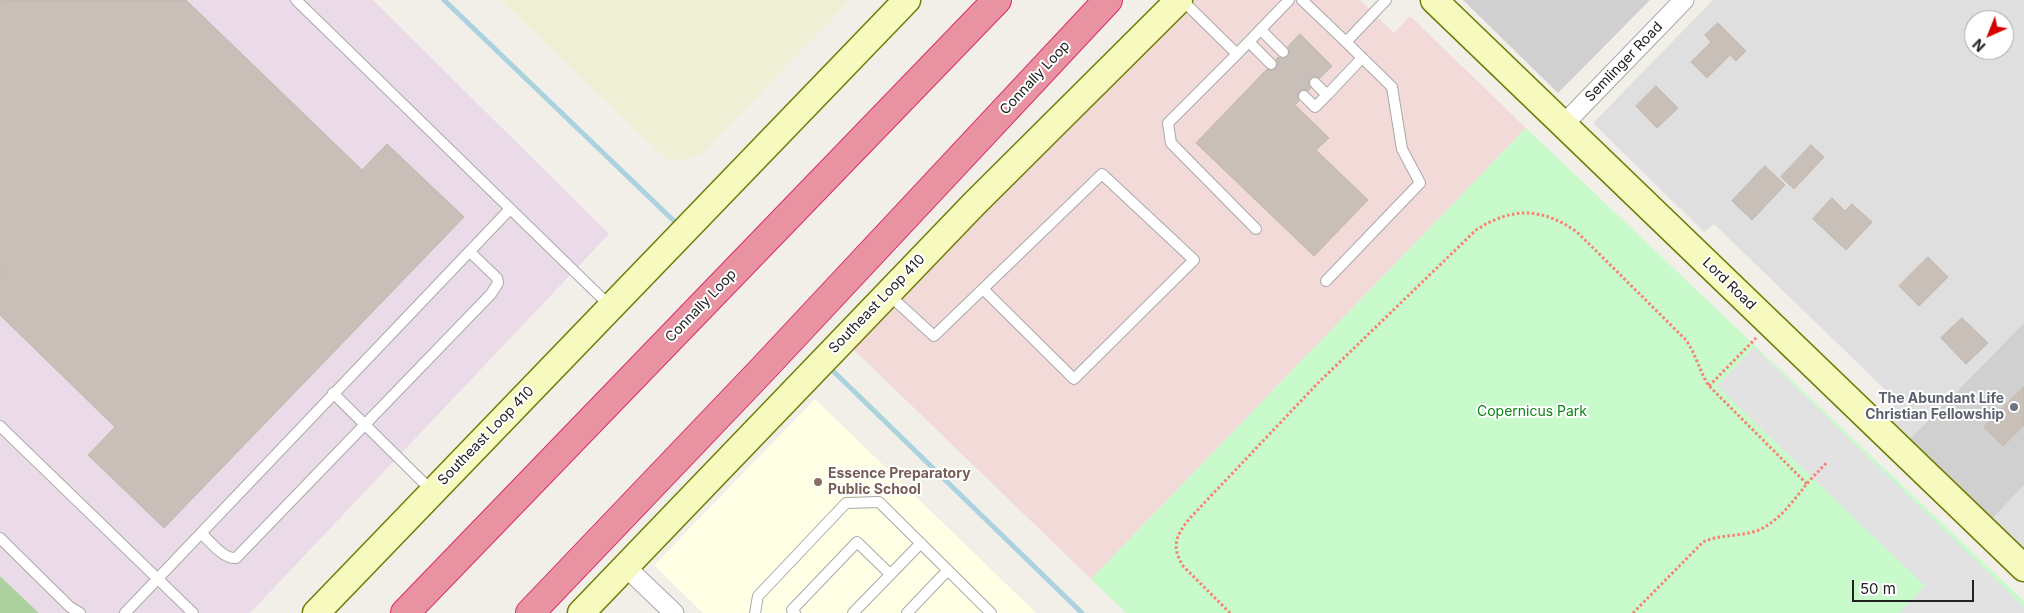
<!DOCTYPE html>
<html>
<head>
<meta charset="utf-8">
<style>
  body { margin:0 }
  #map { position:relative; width:2024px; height:613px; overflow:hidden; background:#f2efe9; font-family:Inter,sans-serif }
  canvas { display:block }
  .north { position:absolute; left:1964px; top:10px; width:50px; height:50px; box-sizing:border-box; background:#fff; border:1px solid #a7a7a7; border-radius:50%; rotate:224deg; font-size:14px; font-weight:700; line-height:20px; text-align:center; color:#222 }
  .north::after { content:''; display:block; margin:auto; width:18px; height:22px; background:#d40000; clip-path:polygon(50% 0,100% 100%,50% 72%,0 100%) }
  .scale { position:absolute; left:1852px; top:580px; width:122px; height:22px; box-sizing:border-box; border:2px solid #222; border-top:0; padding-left:6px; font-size:15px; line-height:18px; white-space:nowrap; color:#222; -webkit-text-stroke:4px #fff; paint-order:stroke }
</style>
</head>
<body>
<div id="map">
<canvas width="2024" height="613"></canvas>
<div class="north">N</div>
<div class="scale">50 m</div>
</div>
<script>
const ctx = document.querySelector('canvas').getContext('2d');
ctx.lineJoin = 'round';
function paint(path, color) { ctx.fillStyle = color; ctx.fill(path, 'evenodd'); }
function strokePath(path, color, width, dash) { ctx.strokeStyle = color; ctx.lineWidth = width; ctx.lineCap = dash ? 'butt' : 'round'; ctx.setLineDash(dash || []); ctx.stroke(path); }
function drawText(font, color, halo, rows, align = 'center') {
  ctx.font = font + ' Inter,sans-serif'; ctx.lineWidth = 4; ctx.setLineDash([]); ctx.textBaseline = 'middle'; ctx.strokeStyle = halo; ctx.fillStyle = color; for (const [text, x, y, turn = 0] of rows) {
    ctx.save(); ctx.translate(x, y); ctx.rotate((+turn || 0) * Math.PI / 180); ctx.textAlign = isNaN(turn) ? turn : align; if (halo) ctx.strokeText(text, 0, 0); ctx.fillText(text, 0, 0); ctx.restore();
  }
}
const residential = new Path2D(`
  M 1713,0 L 2024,0 L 2024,323 L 1910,439 L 1885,415 L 1897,401 L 1714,224 L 1704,232 L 1593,123 ZM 1974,20 L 2004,20 L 2004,50 L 1974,50 Z
  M 2024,485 L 2024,550 L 1992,519 Z`);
const commercial = new Path2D(`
  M 1183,0 L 1360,0 L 1394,33 L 1410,16 L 1526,128 L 1091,579 L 850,346 Z`);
const industrial = new Path2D(`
  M 0,0 L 373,0 L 609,234 L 250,613 L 39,613 L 0,576 Z`);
const education = new Path2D(`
  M 815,399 L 1036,613 L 703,613 L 654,565 Z`);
const religious = new Path2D(`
  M 1463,0 L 1650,0 L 1558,93 Z
  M 2024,323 L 2024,485 L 1992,519 L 1910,439 Z`);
const farmland = new Path2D(`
  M 501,0 L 850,0 L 701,155 L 669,162 Z`);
const forest = new Path2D(`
  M 0,576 L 39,613 L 0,613 Z`);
const park = new Path2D(`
  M 1526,128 L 2024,601 L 2024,613 L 1126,613 L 1091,579 Z`);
const parking = new Path2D(`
  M 1754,347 L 2024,607 L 2024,613 L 1899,613 L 1925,586 L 1717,386 Z`);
const stream = new Path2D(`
  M 444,0 L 674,221
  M 828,366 L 1082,613`);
const building = new Path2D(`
  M 0,0 L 186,0 L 362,170 L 387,144 L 464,217 L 164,528 L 88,455 L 115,427 L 0,315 Z
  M 1718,23 L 1746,51 L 1736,61 L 1730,55 L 1707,78 L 1691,62 L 1711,42 L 1705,35 Z
  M 1300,34 L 1332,66 L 1320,78 L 1314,76 L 1310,79 L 1308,84 L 1311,88 L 1308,91 L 1303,89 L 1299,92 L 1297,97 L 1299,101 L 1295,105 L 1329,138 L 1316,150 L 1368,200 L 1314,256 L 1196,143 L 1267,69 L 1272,71 L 1276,68 L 1278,63 L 1276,59 L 1278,57 L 1284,59 L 1288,56 L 1290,51 L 1288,47 Z
  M 1656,86 L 1678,108 L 1657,128 L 1636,106 Z
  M 1811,145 L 1824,157 L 1794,189 L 1781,177 Z
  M 1765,166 L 1785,185 L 1752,220 L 1732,201 Z
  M 1832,198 L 1845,211 L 1852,204 L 1872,222 L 1846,250 L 1813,219 Z
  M 1928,257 L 1948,277 L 1919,306 L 1899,286 Z
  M 1962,318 L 1988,343 L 1966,364 L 1941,338 Z
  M 2024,387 L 2024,425 L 2003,446 L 1984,427 Z`);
const path = new Path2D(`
  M 1709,386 L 1756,338
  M 1230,613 L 1183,566 C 1171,546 1176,536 1189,519 L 1318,383 L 1476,230 C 1512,207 1541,207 1577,232 L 1685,339 C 1696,353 1699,371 1709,386 L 1807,484
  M 1633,613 L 1703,542 C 1720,534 1741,537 1759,530 C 1779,521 1793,501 1806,485 C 1812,477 1820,470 1827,462`);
const lane = new Path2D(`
  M 296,0 L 610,306
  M 1182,0 L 1237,54 L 1289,0
  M 1302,0 L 1346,42 L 1386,0
  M 1261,30 L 1283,52
  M 1249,42 L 1271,64
  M 1237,54 L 1168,123 L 1171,143 L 1256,229
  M 1315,83 L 1327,95 L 1362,58
  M 1304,96 L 1315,107 L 1327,95
  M 1326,281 L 1420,183 L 1402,149 L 1392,87 L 1346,42
  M 888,294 L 934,336 L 1102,174 L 1194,260 L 1074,379 L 983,289
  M 333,393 L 432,491
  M 0,426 L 193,613
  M 201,533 C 210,541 223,559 236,558 L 491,294 L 498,283 L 497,278 L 470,252
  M 0,538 L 70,607 L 80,613
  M 125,613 L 510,209
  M 755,613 L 758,596 L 846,503 L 879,502 L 991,613
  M 795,613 L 792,610 L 857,542 L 890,574
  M 853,613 L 921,543
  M 907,613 L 948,570`);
const street = new Path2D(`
  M 1564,124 L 1684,0
  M 626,567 L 674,613`);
const secondary = new Path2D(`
  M 1434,0 L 2024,568
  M 316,613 L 907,0
  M 581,613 L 974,204 L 1179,0`);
const highway = new Path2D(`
  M 405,613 L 997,0
  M 530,613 L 762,370 L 1108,0`);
const markers = [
  [2014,407,5,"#6b7280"],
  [818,482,5,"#8d6e63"]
];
const streetNames = [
  ["Semlinger Road",1624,62,-46],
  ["Connally Loop",1035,78,-47],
  ["Lord Road",1729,284,44],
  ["Southeast Loop 410",877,304,-46],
  ["Connally Loop",701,306,-46],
  ["Southeast Loop 410",486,436,-46]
];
const worshipNames = [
  ["The Abundant Life",2004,399],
  ["Christian Fellowship",2004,415]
];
const parkNames = [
  ["Copernicus Park",1532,412]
];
const educationNames = [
  ["Essence Preparatory",828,474],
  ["Public School",828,490]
];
paint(residential, '#e0dfdf');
paint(commercial, '#f2dad9');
paint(industrial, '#ebdbe8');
paint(education, '#ffffe5');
paint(religious, '#d0d0d0');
paint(farmland, '#eef0d5');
paint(forest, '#add19e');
paint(park, '#c8facc');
paint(parking, '#e2e2e2');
strokePath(stream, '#aad3df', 5);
paint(building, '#c7bfb8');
strokePath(building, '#c4b6ab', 1);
strokePath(lane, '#a9a9a9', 12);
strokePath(street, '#a9a9a9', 21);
strokePath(secondary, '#707d05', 29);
strokePath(highway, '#dc2a67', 30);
strokePath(path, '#fa8072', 3, [2.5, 2.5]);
strokePath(lane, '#fff', 10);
strokePath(street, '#fff', 19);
strokePath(secondary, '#f7fabf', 26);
strokePath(highway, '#e892a2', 28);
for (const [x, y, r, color] of markers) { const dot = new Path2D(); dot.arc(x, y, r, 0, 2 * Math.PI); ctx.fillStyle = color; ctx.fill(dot); strokePath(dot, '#fff', 2); }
drawText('14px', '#222', '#fff', streetNames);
drawText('bold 14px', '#5b616d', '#fff', worshipNames, 'right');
drawText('14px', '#0c8416', '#fff', parkNames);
drawText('bold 14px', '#785e54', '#fff', educationNames, 'left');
</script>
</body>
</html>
